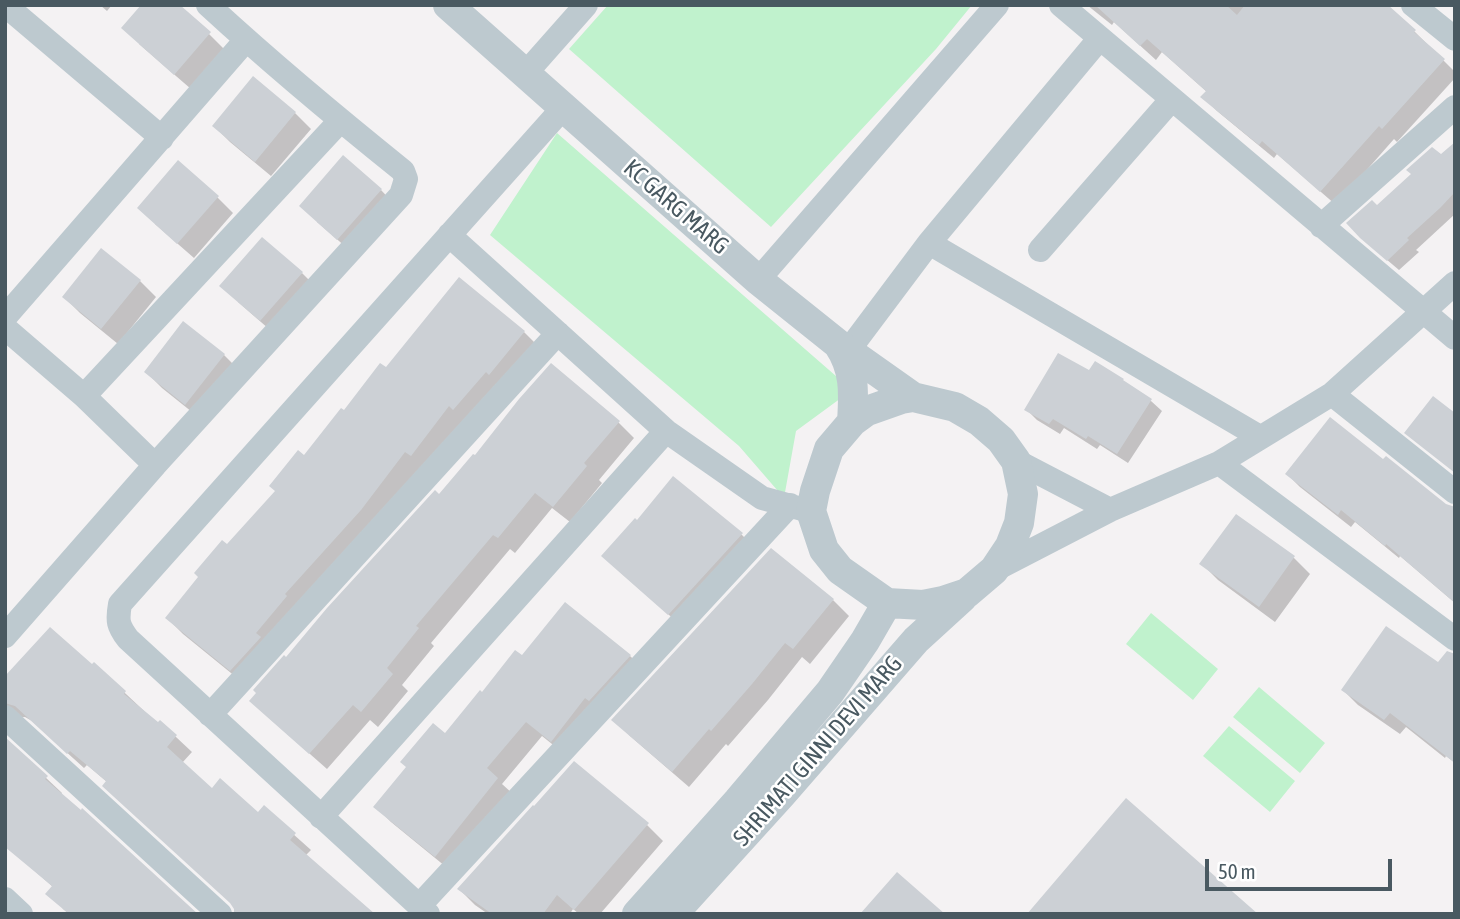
<!DOCTYPE html>
<html>
<head>
<meta charset="utf-8">
<style>
  body { margin:0 }
  #map { position:relative; width:1460px; height:919px; overflow:hidden; background:#f4f2f3; font-family:"Asap Condensed",sans-serif }
  canvas { display:block }
  .frame { position:absolute; inset:0; border:7px solid #495961; pointer-events:none }
  .scale { position:absolute; left:1205px; top:859px; width:187px; height:32px; box-sizing:border-box; border:4px solid #495961; border-top:0; padding-left:9px; font-size:21px; line-height:24px; white-space:nowrap; color:#495961; -webkit-text-stroke:5px #fff; paint-order:stroke }
</style>
</head>
<body>
<div id="map">
<canvas width="1460" height="919"></canvas>
<div class="frame"></div>
<div class="scale">50 m</div>
</div>
<script>
const ctx = document.querySelector('canvas').getContext('2d');
ctx.lineJoin = 'round';
function paint(path, color) { ctx.fillStyle = color; ctx.fill(path, 'evenodd'); }
function strokePath(path, color, width, dash) { ctx.strokeStyle = color; ctx.lineWidth = width; ctx.lineCap = dash ? 'butt' : 'round'; ctx.setLineDash(dash || []); ctx.stroke(path); }
function drawText(font, color, halo, rows, align = 'center') {
  ctx.font = font + ' "Asap Condensed",sans-serif'; ctx.lineWidth = 5; ctx.setLineDash([]); ctx.textBaseline = 'middle'; ctx.strokeStyle = halo; ctx.fillStyle = color; for (const [text, x, y, turn = 0] of rows) {
    ctx.save(); ctx.translate(x, y); ctx.rotate((+turn || 0) * Math.PI / 180); ctx.textAlign = isNaN(turn) ? turn : align; if (halo) ctx.strokeText(text, 0, 0); ctx.fillText(text, 0, 0); ctx.restore();
  }
}
const green = new Path2D(`
  M 608,5 L 972,5 L 936,49 L 771,227 L 569,49 Z
  M 557,133 L 852,390 L 796,431 L 784,498 L 739,446 L 490,235 Z
  M 1151,613 L 1218,669 L 1193,700 L 1126,644 Z
  M 1259,687 L 1325,743 L 1300,773 L 1233,717 Z
  M 1229,726 L 1295,781 L 1270,812 L 1203,756 Z`);
const shadow = new Path2D(`
  M 100,5 L 112,5 L 107,11 Z
  M 1087,5 L 1383,5 L 1415,32 L 1455,72 L 1455,78 L 1397,142 L 1394,139 L 1336,205 L 1277,154 L 1274,158 L 1217,111 L 1203,97 L 1207,92 L 1162,52 L 1156,60 L 1114,22 L 1112,25 Z
  M 209,34 L 225,50 L 191,89 L 139,44 Z
  M 295,113 L 311,129 L 271,176 L 230,142 L 214,126 Z
  M 1455,145 L 1455,214 L 1416,250 L 1419,252 L 1399,270 L 1373,248 L 1377,207 Z
  M 381,190 L 396,206 L 354,254 L 317,222 Z
  M 217,197 L 233,213 L 194,258 L 155,224 Z
  M 102,250 L 140,281 L 156,297 L 118,344 L 80,313 L 64,297 Z
  M 302,273 L 318,289 L 277,336 L 238,302 Z
  M 183,323 L 224,355 L 240,371 L 202,420 L 162,388 L 146,372 Z
  M 524,332 L 540,348 L 247,686 L 183,634 L 167,618 L 305,457 L 344,412 L 386,369 Z
  M 1089,373 L 1129,387 L 1151,401 L 1162,411 L 1128,463 L 1100,445 L 1097,449 L 1064,428 L 1060,434 L 1037,420 L 1026,409 Z
  M 1330,419 L 1455,603 L 1400,556 L 1399,558 L 1355,522 L 1351,527 L 1300,487 L 1287,474 Z
  M 618,422 L 634,438 L 599,480 L 602,483 L 570,522 L 552,508 L 515,553 L 510,549 L 431,643 L 434,646 L 402,685 L 408,691 L 378,727 L 370,720 L 327,769 L 268,717 L 286,659 L 439,497 Z
  M 673,479 L 742,535 L 758,551 L 685,629 L 620,572 L 604,556 L 637,522 Z
  M 1294,558 L 1310,574 L 1275,622 L 1218,580 L 1202,564 Z
  M 833,600 L 849,616 L 810,664 L 802,657 L 768,700 L 728,746 L 726,744 L 689,787 L 630,736 L 614,720 Z
  M 630,656 L 646,671 L 567,756 L 542,736 L 502,784 L 513,794 L 451,871 L 391,822 L 376,807 L 446,735 L 483,695 Z
  M 94,664 L 158,724 L 160,722 L 192,752 L 182,763 L 212,790 L 259,815 L 264,808 L 311,850 L 306,855 L 233,905 L 107,782 L 87,765 L 84,768 L 32,721 L 25,717 L 16,718 L 5,731 L 6,738 L 8,742 L 62,793 L 61,795 L 195,914 L 69,914 L 63,909 L 53,887 L 5,845 L 5,679 L 92,667 Z
  M 1439,665 L 1455,666 L 1455,763 L 1446,756 L 1445,758 L 1406,727 L 1400,734 L 1358,705 L 1343,690 Z
  M 647,825 L 663,841 L 600,914 L 579,914 L 573,909 L 570,914 L 488,914 L 475,905 L 459,889 Z`);
const building = new Path2D(`
  M 141,5 L 180,5 L 211,32 L 174,75 L 121,28 Z
  M 1095,5 L 1226,5 L 1237,15 L 1245,5 L 1388,5 L 1416,30 L 1414,32 L 1445,59 L 1382,129 L 1379,126 L 1320,192 L 1262,141 L 1259,145 L 1200,97 L 1206,91 L 1147,39 L 1140,46 Z
  M 253,76 L 296,112 L 255,162 L 212,126 Z
  M 1455,142 L 1455,192 L 1440,208 L 1407,238 L 1409,240 L 1387,261 L 1360,238 L 1346,223 L 1372,200 L 1377,205 L 1411,174 L 1406,170 L 1432,147 L 1441,154 Z
  M 343,155 L 382,189 L 337,240 L 299,206 Z
  M 178,160 L 219,196 L 177,244 L 137,208 Z
  M 262,237 L 303,272 L 260,321 L 219,286 Z
  M 101,248 L 141,280 L 101,329 L 62,297 Z
  M 459,277 L 525,331 L 489,375 L 486,372 L 453,410 L 449,406 L 411,456 L 405,452 L 361,510 L 285,594 L 287,596 L 256,633 L 261,637 L 230,671 L 165,618 L 198,577 L 194,573 L 222,540 L 227,544 L 275,491 L 269,486 L 298,450 L 304,455 L 341,408 L 344,410 L 380,363 L 386,367 Z
  M 183,321 L 225,354 L 185,405 L 144,372 Z
  M 1058,353 L 1089,370 L 1095,361 L 1124,379 L 1123,380 L 1152,399 L 1117,454 L 1088,436 L 1086,439 L 1053,419 L 1049,424 L 1024,410 Z
  M 551,363 L 620,421 L 584,463 L 587,466 L 553,507 L 535,493 L 498,538 L 493,535 L 416,626 L 419,628 L 387,668 L 393,674 L 361,712 L 353,705 L 309,754 L 249,701 L 256,693 L 253,690 L 284,655 L 286,657 L 327,608 L 435,490 L 439,494 L 473,454 L 475,455 L 519,399 Z
  M 1433,396 L 1455,413 L 1455,473 L 1404,433 Z
  M 1330,417 L 1383,459 L 1386,456 L 1446,504 L 1455,507 L 1455,603 L 1386,544 L 1385,546 L 1341,510 L 1338,515 L 1285,474 Z
  M 673,476 L 743,533 L 668,615 L 601,556 L 635,518 L 637,520 Z
  M 1236,514 L 1295,556 L 1259,607 L 1199,564 Z
  M 771,548 L 834,599 L 793,649 L 785,643 L 752,684 L 711,731 L 709,729 L 672,772 L 611,720 Z
  M 565,602 L 631,655 L 589,701 L 585,698 L 551,742 L 526,722 L 487,768 L 498,778 L 435,857 L 373,807 L 406,767 L 400,762 L 433,723 L 445,733 L 480,690 L 482,692 L 515,650 L 522,655 Z
  M 1386,626 L 1438,662 L 1447,651 L 1455,654 L 1455,763 L 1390,713 L 1384,720 L 1341,690 Z
  M 50,627 L 92,664 L 94,662 L 126,691 L 124,694 L 158,722 L 160,720 L 177,735 L 167,747 L 212,788 L 220,778 L 258,812 L 264,805 L 296,833 L 290,840 L 375,914 L 234,914 L 234,909 L 230,903 L 102,786 L 106,781 L 70,751 L 67,754 L 15,706 L 5,703 L 5,676 Z
  M 5,737 L 48,776 L 45,779 L 81,810 L 82,808 L 198,914 L 69,914 L 45,894 L 52,886 L 5,847 Z
  M 574,761 L 649,823 L 574,910 L 557,895 L 543,914 L 492,914 L 457,889 L 533,805 L 534,806 Z
  M 1126,798 L 1258,914 L 1027,914 Z
  M 897,872 L 945,914 L 860,914 Z`);
const minor = new Path2D(`
  M 5,5 L 162,138
  M 1061,5 L 1455,338
  M 1413,5 L 1455,39
  M 525,74 L 586,5
  M 1321,226 L 1455,107
  M 449,235 L 666,431 L 762,498 L 802,509
  M 929,243 L 1100,38
  M 1040,250 L 1172,99
  M 758,280 L 997,5
  M 5,317 L 246,40
  M 5,328 L 84,396 L 155,465 L 5,636
  M 848,351 L 929,243 L 1260,437
  M 1332,394 L 1455,492
  M 84,396 L 340,121
  M 1016,461 L 1110,510
  M 1219,463 L 1455,639
  M 155,465 L 401,195 L 406,179 L 403,171 C 337,118 271,63 208,5
  M 994,570 L 1110,510 L 1219,463 L 1332,394 L 1455,283
  M 210,715 L 558,333
  M 5,717 L 220,914
  M 321,817 L 666,431
  M 5,899 L 21,914
  M 419,906 L 790,505
  M 428,914 L 128,639 C 118,626 117,621 120,604 L 563,108`);
const tertiary = new Path2D(`
  M 448,5 L 758,280 L 838,344 L 913,397 L 955,407 L 979,421 L 1001,440 L 1016,461 L 1023,494 L 1019,523 L 1010,546 L 994,570 L 967,593 L 943,601 L 923,605 L 887,603 L 840,570 L 824,550 L 811,511 L 815,491 L 829,449 L 852,422 L 867,411 L 901,399 L 913,397
  M 838,344 C 855,369 854,392 852,422
  M 637,914 L 738,801 L 830,692 L 865,641 L 887,603
  M 673,914 L 782,794 L 916,640 L 962,598`);
const streetNames = [
  ["KC GARG MARG",676,207,41],
  ["SHRIMATI GINNI DEVI MARG",818,751,-49]
];
paint(green, '#c0f2cd');
paint(shadow, '#0003');
paint(building, '#ccd0d5');
strokePath(minor, '#bdc9cf', 24);
strokePath(tertiary, '#bdc9cf', 30);
drawText('24px', '#495961', '#fff', streetNames);
</script>
</body>
</html>
